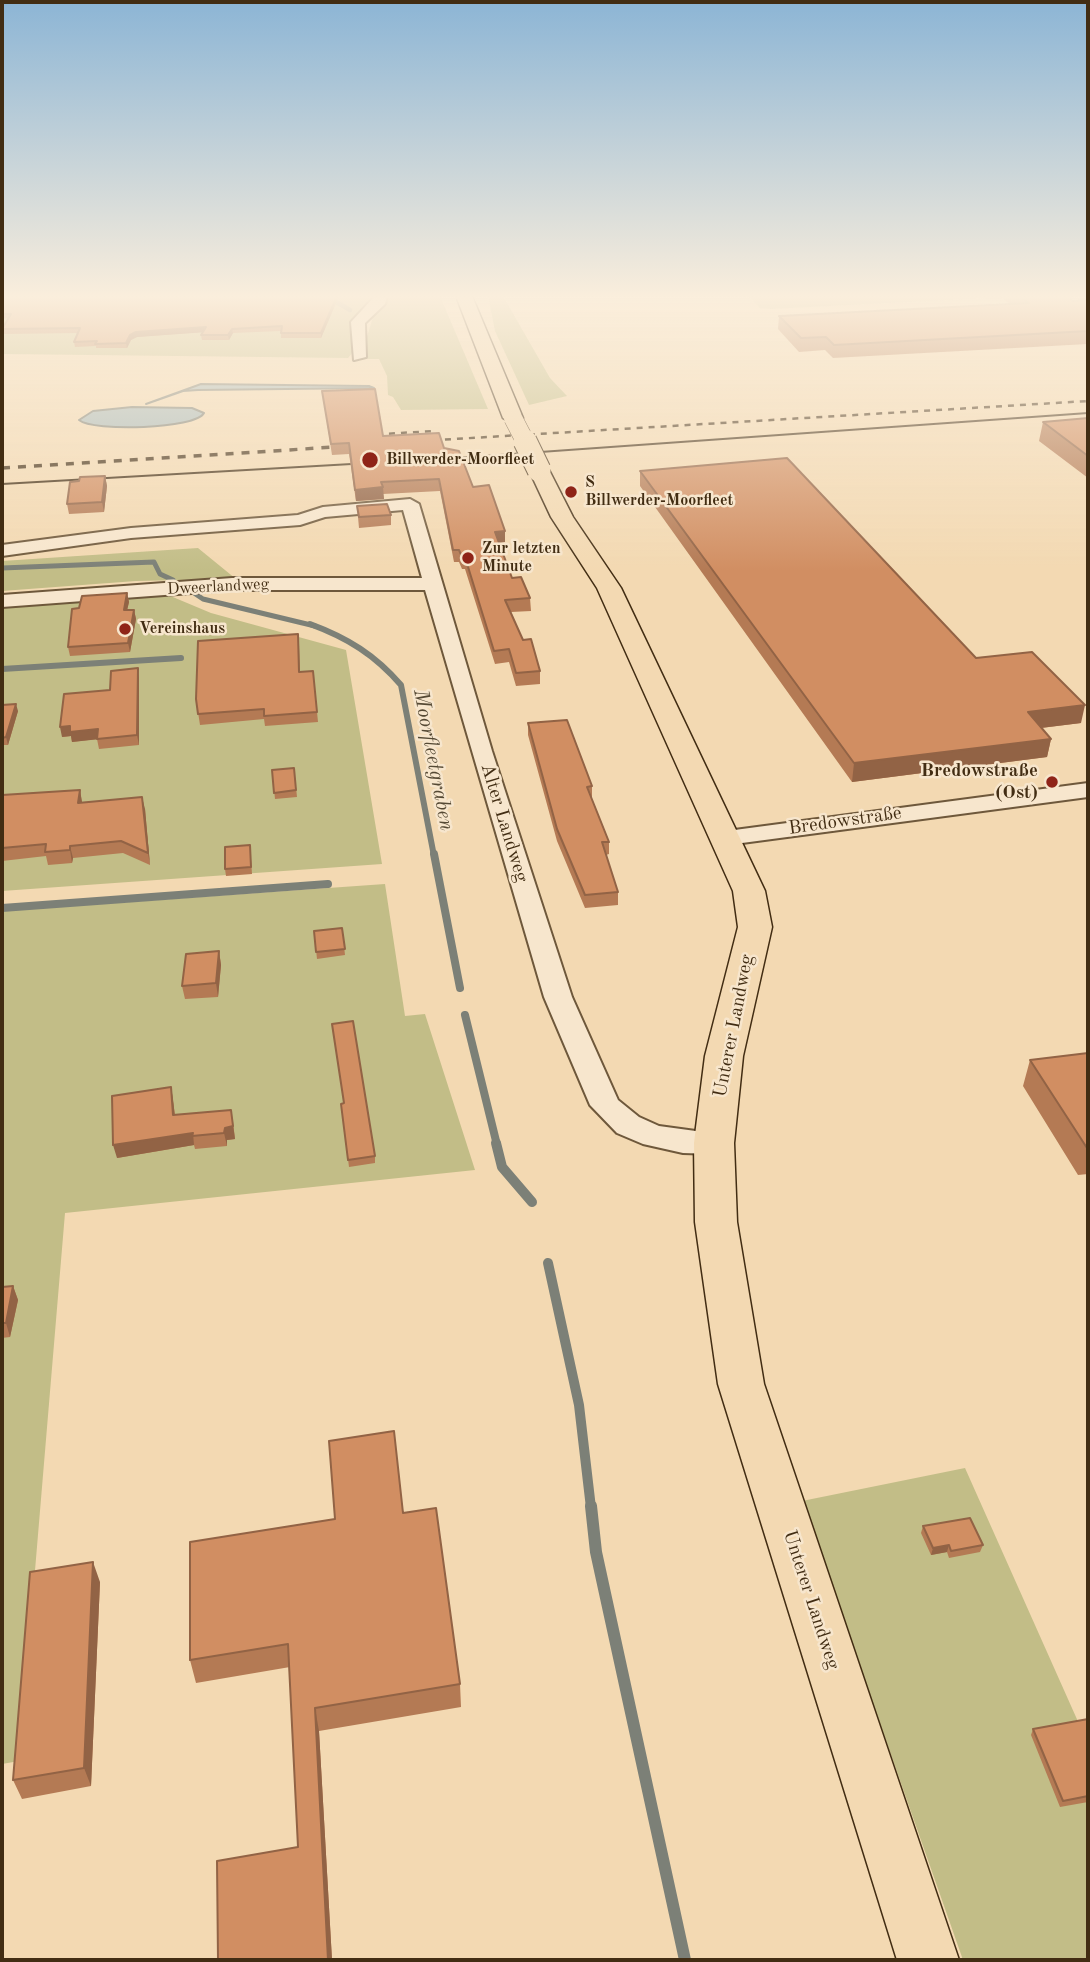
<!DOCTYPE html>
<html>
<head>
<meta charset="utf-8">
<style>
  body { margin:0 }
  #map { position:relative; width:1090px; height:1962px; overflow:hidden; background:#f3d9b2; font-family:"Old Standard TT",serif }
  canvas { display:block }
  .frame { position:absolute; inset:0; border:4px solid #422d13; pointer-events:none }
</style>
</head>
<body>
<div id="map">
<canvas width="1090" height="1962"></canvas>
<div class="frame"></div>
</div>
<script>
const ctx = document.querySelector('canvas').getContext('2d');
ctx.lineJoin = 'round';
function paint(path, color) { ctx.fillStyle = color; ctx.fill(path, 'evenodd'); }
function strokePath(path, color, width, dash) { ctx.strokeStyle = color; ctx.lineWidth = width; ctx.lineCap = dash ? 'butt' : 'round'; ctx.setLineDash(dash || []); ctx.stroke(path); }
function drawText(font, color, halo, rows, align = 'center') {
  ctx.font = font + ' "Old Standard TT",serif'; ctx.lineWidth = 5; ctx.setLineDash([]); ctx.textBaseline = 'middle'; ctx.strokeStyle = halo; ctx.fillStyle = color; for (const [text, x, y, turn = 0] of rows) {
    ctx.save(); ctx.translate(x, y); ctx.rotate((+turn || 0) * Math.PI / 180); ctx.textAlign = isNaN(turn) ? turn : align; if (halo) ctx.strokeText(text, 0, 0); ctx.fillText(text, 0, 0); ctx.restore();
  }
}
const green = new Path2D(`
  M 2,296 L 369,296 L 374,301 L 352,320 L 354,351 L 348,358 L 2,354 Z
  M 390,296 L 440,296 L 488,409 L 401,410 L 393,397 L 388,395 L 387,376 L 379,359 L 360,359 L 373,317 Z
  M 488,296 L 503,296 L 550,378 L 567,396 L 529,405 L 495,331 Z
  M 748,296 L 1008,296 L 1009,297 L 770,309 L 760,308 Z
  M 198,548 L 236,579 L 136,581 L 2,591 L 2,561 Z
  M 168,595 L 211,613 L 346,650 L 382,864 L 2,891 L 2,608 Z
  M 385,884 L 405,1016 L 425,1014 L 475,1170 L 65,1213 L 19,1761 L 2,1764 L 2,911 Z
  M 965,1468 L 1088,1744 L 1088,1960 L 963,1960 L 802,1501 Z`);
const water = new Path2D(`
  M 201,384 L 369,386 L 374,388 L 198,390 L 183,391 L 146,404 Z
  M 132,407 L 192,408 L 204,413 C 196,429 93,432 79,420 L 93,411 Z`);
const streamFar5 = new Path2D(`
  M 326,296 L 350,310`);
const streamFar4 = new Path2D(`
  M 2,568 L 154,562 L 160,574 L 173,580
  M 194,593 L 203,599 L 315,626`);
const streamFar3 = new Path2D(`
  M 310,624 C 348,638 375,655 401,685 L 434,856
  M 2,669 L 181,658`);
const streamFar2 = new Path2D(`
  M 434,854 L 460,988
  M 2,908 L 328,884
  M 465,1015 L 497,1145`);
const streamFar1 = new Path2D(`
  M 496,1143 L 502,1167 L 532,1202
  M 548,1263 L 579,1405 L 591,1508`);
const stream = new Path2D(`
  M 591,1506 L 596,1552 L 685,1960`);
const minor = new Path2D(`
  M 375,296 L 387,296 L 385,304 L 365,323 L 366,357 L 354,360 L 351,322 Z
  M 410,499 L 419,504 L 492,751 L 572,997 L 618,1100 L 639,1117 L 659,1126 L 725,1135 L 730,1143 L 725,1151 L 714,1154 L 683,1153 L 643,1144 L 617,1133 L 590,1105 L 544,997 L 425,590 L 232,590 L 2,607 L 2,595 L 232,578 L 422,578 L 403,510 L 325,517 L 300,525 L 131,538 L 2,556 L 2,545 L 131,528 L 298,515 L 323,507 Z
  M 1088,783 L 1088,797 L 727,845 L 718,843 L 715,838 L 718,833 L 727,831 Z`);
const major = new Path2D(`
  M 456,296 L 472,296 L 523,418 L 520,422 L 513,424 L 503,418 Z
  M 539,464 L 549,470 L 573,517 L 621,588 L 765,891 L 772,927 L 743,1056 L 734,1143 L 737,1222 L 764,1384 L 959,1960 L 897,1960 L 718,1384 L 695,1222 L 694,1143 L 705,1056 L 738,927 L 733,891 L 597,588 L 551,517 L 529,470 Z`);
const tram = new Path2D(`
  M 442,459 L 1088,413
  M 2,484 L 369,463`);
const railFar1 = new Path2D(`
  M 365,435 L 435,431
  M 421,441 L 1088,401`);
const rail = new Path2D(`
  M 2,468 L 351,446`);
const majorBridgeFar1 = new Path2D(`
  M 513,418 L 526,443`);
const majorBridge = new Path2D(`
  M 525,441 L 539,470`);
const wall = new Path2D(`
  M 2,296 L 339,296 L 321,338 L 281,338 L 281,331 L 233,333 L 229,340 L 202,340 L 201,335 L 203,332 L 137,337 L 131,340 L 127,348 L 96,348 L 96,346 L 75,347 L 74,342 L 78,333 L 3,334 L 2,329 L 8,318 L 2,319 Z
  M 999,296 L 1067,296 L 1073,301 L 1088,300 L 1088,344 L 833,358 L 825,350 L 799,352 L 778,329 L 779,316 L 1010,304 Z
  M 322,391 L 383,436 L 444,448 L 473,487 L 505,542 L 499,543 L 512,578 L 530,598 L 531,611 L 511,612 L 523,640 L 540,671 L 540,684 L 516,686 L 509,662 L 495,664 L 465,569 L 462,569 L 459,562 L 454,562 L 440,491 L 383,494 L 384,499 L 356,501 L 349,454 L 332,455 Z
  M 1088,418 L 1088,478 L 1039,441 L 1043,422 Z
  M 640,471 L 976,658 L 1081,723 L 1041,728 L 1051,739 L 1047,757 L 852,782 L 640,486 Z
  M 105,476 L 107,486 L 104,512 L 69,514 L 67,504 Z
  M 357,506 L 391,515 L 391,525 L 359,528 Z
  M 127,593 L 129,602 L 127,610 L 134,610 L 136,619 L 130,652 L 70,656 L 68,647 L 79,608 Z
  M 299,644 L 300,672 L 313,671 L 318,722 L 265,726 L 264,719 L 200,725 L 196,699 Z
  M 139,678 L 139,745 L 99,749 L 97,739 L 72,742 L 71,736 L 62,737 L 110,690 Z
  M 2,705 L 18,711 L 8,745 L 2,745 Z
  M 528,723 L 592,786 L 592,799 L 609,842 L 609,854 L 606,855 L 618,892 L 618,905 L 585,908 L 557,841 L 528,735 Z
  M 294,768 L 297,797 L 275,799 L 272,770 Z
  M 80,790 L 82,803 L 145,809 L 150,865 L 123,853 L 73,858 L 72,863 L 48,865 L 46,856 L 2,861 L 2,795 Z
  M 250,845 L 252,874 L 226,876 L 225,869 Z
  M 342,928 L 345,955 L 317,959 L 314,931 Z
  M 219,951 L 221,965 L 218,997 L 185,999 L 182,986 Z
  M 1088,1053 L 1088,1174 L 1078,1175 L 1023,1086 L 1030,1060 Z
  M 171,1087 L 175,1115 L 233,1122 L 235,1139 L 227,1140 L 227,1146 L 195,1149 L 194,1145 L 117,1158 Z
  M 341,1104 L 375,1156 L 375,1163 L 349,1167 Z
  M 13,1286 L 18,1300 L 10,1337 L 2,1338 L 2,1287 Z
  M 403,1513 L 460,1684 L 461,1707 L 319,1731 L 332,1960 L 218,1960 L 298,1847 L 290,1667 L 196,1683 L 190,1660 Z
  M 923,1526 L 983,1545 L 980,1552 L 949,1558 L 947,1552 L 931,1555 L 921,1533 Z
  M 100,1582 L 91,1786 L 22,1799 L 13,1780 Z
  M 1088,1719 L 1088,1802 L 1060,1807 L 1031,1735 L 1033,1729 Z`);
const shadedWall = new Path2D(`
  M 337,296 L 339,296 L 321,338 L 321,333 Z
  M 206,327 L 207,332 L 137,337 L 131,340 L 127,348 L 126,343 L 130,335 L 136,332 Z
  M 232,329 L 233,333 L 229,340 L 228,335 Z
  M 105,476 L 107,486 L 104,512 L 102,502 Z
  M 383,487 L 384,499 L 356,501 L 355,490 Z
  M 505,531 L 505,542 L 495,544 L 495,532 Z
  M 127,593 L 129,602 L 125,619 L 124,610 Z
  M 134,610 L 136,619 L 130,652 L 128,643 Z
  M 138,668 L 139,678 L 139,745 L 137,735 Z
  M 16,704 L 18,711 L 8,745 L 6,737 Z
  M 1085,705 L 1081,723 L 1024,730 L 1028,712 Z
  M 70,726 L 98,729 L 100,739 L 72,742 L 71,736 L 62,737 L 60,727 Z
  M 1051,739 L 1047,757 L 852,782 L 854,763 Z
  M 80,790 L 82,802 L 81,815 L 78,803 Z
  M 142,797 L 145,809 L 150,865 L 148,853 Z
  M 70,846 L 73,858 L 72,863 L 70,850 Z
  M 219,951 L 221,965 L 218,997 L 216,983 Z
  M 171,1087 L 173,1099 L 176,1127 L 173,1115 Z
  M 231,1110 L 235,1139 L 227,1140 L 227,1146 L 224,1133 L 225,1128 Z
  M 193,1133 L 194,1145 L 117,1158 L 113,1145 Z
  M 13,1286 L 18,1300 L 10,1337 L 6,1323 Z
  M 949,1545 L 947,1552 L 931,1555 L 933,1548 Z
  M 93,1562 L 100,1582 L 91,1786 L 84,1768 Z
  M 315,1708 L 319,1731 L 332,1960 L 328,1960 Z`);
const building = new Path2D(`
  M 2,296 L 337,296 L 321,333 L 281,333 L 282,326 L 232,329 L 228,335 L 201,335 L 206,327 L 136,332 L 130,335 L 126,343 L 95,344 L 97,341 L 74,342 L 80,328 L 2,329 L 11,314 L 2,314 Z
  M 1019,296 L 1067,296 L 1073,301 L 1088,300 L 1088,331 L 834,345 L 826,337 L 801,338 L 779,316 L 1029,303 Z
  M 375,389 L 383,436 L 439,433 L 444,448 L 459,451 L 473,487 L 489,485 L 505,531 L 495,532 L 512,578 L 521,577 L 530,598 L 505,600 L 523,640 L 531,639 L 540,671 L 516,673 L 509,649 L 494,651 L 465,557 L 462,557 L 459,550 L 453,550 L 439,479 L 381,482 L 383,487 L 355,490 L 349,443 L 331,444 L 322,391 Z
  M 1088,418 L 1088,456 L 1043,422 Z
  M 787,458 L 976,658 L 1032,652 L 1085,705 L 1028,712 L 1051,739 L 854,763 L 640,471 Z
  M 105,476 L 102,502 L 67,504 L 70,482 L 79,481 L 80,477 Z
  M 387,504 L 391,515 L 359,517 L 357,506 Z
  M 127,593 L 124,610 L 134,610 L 128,643 L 68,647 L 72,609 L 79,608 L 82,596 Z
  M 298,634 L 299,672 L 313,671 L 317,712 L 264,716 L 264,709 L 198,714 L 196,699 L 198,641 Z
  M 138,668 L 137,735 L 97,739 L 98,729 L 70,732 L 70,726 L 60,727 L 64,694 L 110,690 L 111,671 Z
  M 16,704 L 6,737 L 2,738 L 2,705 Z
  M 567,720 L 592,786 L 587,787 L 609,842 L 602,842 L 618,892 L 585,895 L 557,829 L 528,723 Z
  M 294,768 L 296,790 L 274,793 L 272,770 Z
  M 80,790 L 78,803 L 142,797 L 148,853 L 121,841 L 70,846 L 70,850 L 45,852 L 46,844 L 2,848 L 2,795 Z
  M 250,845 L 251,867 L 225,869 L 225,847 Z
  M 342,928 L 345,949 L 316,952 L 314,931 Z
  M 219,951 L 216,983 L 182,986 L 186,954 Z
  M 353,1021 L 375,1156 L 348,1160 L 341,1104 L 344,1103 L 332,1024 Z
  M 1088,1053 L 1088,1148 L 1087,1148 L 1030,1060 Z
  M 171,1087 L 173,1115 L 231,1110 L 233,1126 L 225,1128 L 224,1133 L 192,1136 L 193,1133 L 113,1145 L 112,1096 Z
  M 13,1286 L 6,1323 L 2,1323 L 2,1287 Z
  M 394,1431 L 403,1513 L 436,1508 L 460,1684 L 315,1708 L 328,1960 L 218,1960 L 217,1861 L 298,1847 L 288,1644 L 190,1660 L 190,1542 L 335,1519 L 329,1441 Z
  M 970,1518 L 983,1545 L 951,1551 L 949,1545 L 933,1548 L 923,1526 Z
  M 93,1562 L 84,1768 L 13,1780 L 30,1572 Z
  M 1088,1719 L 1088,1774 L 1087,1774 L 1088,1796 L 1063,1801 L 1033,1729 Z`);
const markers = [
  [370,460,9,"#8f2418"],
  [571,492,7,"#8f2418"],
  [468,558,7,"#8f2418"],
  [125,629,7,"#8f2418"],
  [1052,782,7,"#8f2418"]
];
const farPoinames = [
  ["Billwerder-Moorfleet",386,460],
  ["S",585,483],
  ["Billwerder-Moorfleet",585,501],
  ["Zur letzten",482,549],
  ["Minute",482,567],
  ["Vereinshaus",139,629]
];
const farStreetnames = [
  ["Dweerlandweg",218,587,-3]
];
const poiNames = [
  ["Bredowstraße",1038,771],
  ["(Ost)",1038,793]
];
const streetNames = [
  ["Bredowstraße",845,821,-8],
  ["Alter Landweg",504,823,73],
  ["Unterer Landweg",734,1026,-79],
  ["Unterer Landweg",811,1600,72]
];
const waterNames = [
  ["Moorfleetgraben",433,760,79]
];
paint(green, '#c2bd87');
paint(water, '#a3b7b9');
strokePath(water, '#7c8077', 2);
strokePath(streamFar5, '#7c8077', 4.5);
strokePath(streamFar4, '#7c8077', 5);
strokePath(streamFar3, '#7c8077', 6);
strokePath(streamFar2, '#7c8077', 8);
strokePath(streamFar1, '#7c8077', 10);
strokePath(stream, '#7c8077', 12);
strokePath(minor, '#6e583b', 4);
strokePath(major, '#422d13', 3);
paint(minor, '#f7e6cd');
paint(major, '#f3d9b2');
strokePath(tram, '#422d13', 2);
strokePath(railFar1, '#422d13', 2.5, [6, 6]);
strokePath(rail, '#422d13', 3.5, [8, 8]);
strokePath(majorBridgeFar1, '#422d13', 19, []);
strokePath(majorBridge, '#422d13', 25, []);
strokePath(majorBridgeFar1, '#f3d9b2', 18);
strokePath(majorBridge, '#f3d9b2', 23);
paint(wall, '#b47a54');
paint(shadedWall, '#926345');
paint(building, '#d18e62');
strokePath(building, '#926345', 2);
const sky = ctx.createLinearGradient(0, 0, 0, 571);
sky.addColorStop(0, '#8cb5d5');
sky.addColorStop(0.52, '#faeedc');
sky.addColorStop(1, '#faeedc00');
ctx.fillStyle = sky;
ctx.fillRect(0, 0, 1090, 571);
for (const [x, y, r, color] of markers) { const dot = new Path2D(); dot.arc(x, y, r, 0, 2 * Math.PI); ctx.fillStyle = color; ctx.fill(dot); strokePath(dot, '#f7e6cd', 2.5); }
drawText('bold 16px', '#422d13', '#f7e6cd', farPoinames, 'left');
drawText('16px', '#422d13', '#f7e6cd', farStreetnames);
drawText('bold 19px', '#422d13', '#f7e6cd', poiNames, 'right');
drawText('19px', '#422d13', '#f7e6cd', streetNames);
drawText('italic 21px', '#554934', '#f7e6cd', waterNames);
</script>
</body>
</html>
